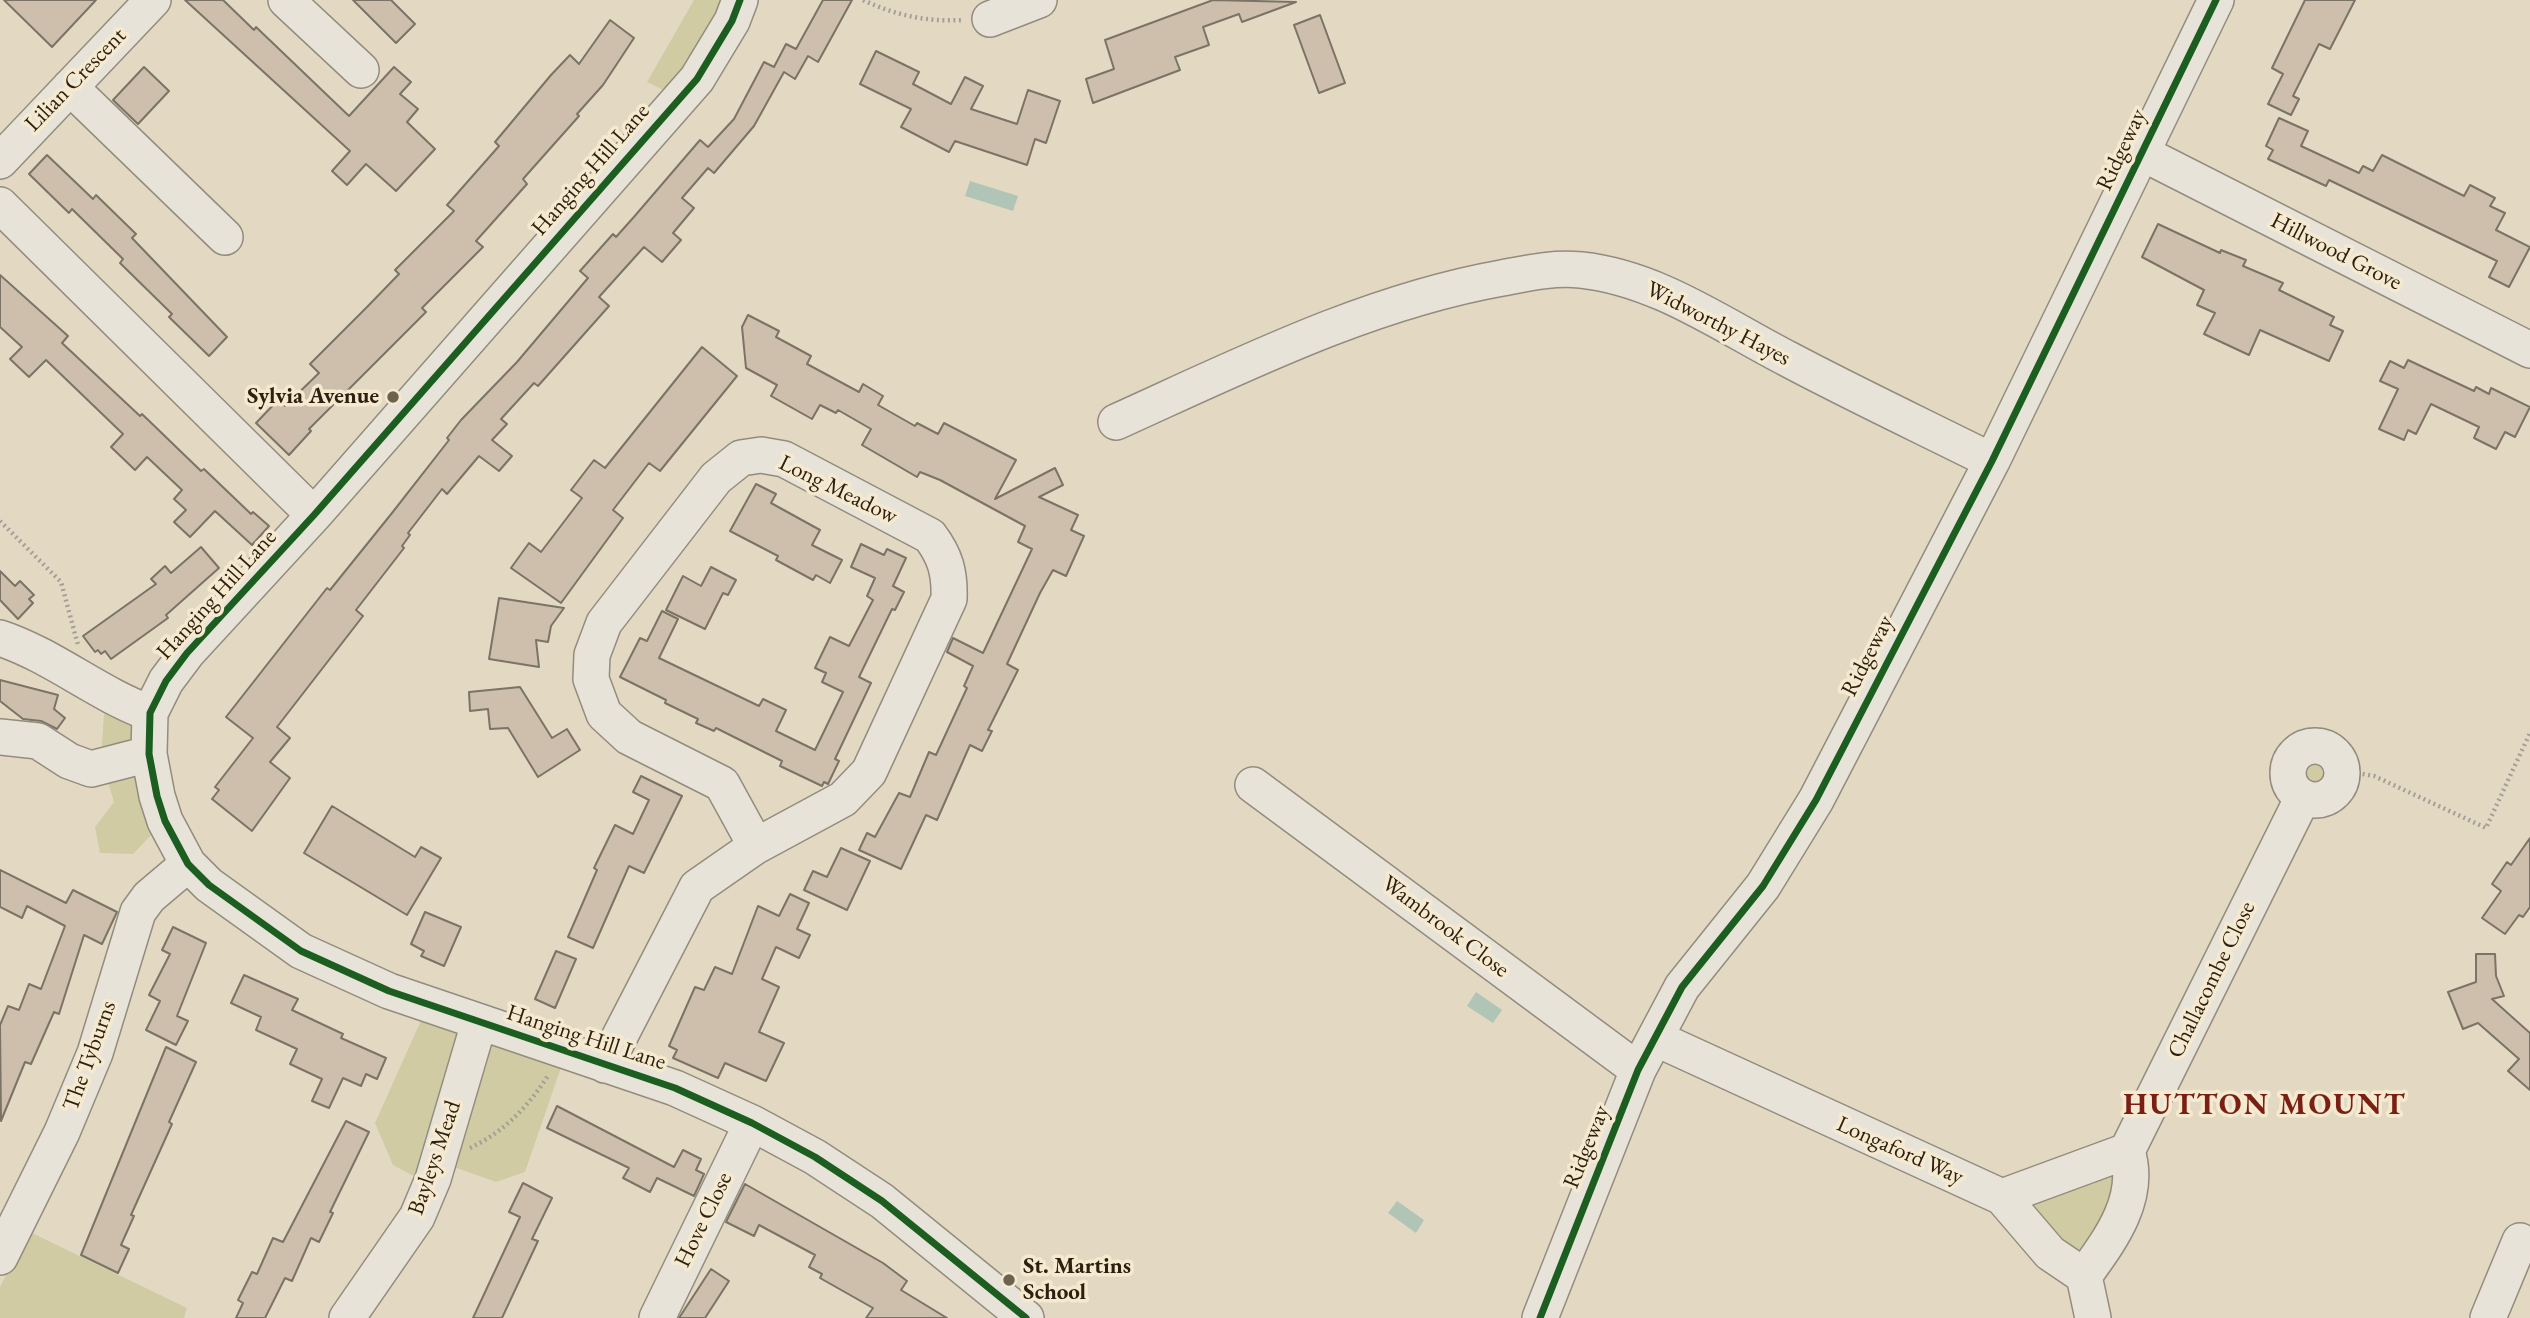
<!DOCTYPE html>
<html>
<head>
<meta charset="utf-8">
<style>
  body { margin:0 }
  canvas { display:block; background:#e3d9c3 }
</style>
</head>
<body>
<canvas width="2530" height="1318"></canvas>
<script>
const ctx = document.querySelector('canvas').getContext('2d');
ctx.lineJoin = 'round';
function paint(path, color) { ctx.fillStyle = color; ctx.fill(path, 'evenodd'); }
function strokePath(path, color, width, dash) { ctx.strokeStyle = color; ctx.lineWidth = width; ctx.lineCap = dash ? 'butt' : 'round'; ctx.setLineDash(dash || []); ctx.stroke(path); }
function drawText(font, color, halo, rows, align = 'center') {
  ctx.font = font + ' "EB Garamond",serif'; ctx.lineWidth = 7; ctx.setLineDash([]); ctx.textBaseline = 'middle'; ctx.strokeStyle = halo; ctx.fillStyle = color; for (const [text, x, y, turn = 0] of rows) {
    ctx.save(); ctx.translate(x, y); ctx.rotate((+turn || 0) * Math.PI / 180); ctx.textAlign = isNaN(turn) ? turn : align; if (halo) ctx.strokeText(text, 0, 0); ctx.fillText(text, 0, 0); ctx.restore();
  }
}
const green = new Path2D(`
  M 694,0 L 740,0 L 680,98 L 647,82 Z
  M 104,714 L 123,718 L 147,735 L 165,821 L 133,854 L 100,853 L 95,827 L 114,802 L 101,759 Z
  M 2317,753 L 2329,761 C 2333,775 2328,787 2315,794 L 2297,783 L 2303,763 Z
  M 428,1005 L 566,1053 L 525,1172 L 496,1182 L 451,1166 L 417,1178 L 393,1165 L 375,1123 Z
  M 2111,1174 L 2118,1174 L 2123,1182 L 2088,1247 C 2084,1248 2080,1250 2076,1249 C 2058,1248 2034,1219 2034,1203 L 2093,1184 Z
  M 28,1231 L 187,1308 L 184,1318 L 0,1318 L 0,1287 Z`);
const water = new Path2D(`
  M 970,181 L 1018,196 L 1013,211 L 965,196 Z
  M 1476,992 L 1502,1010 L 1493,1023 L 1467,1006 Z
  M 1397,1201 L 1424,1220 L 1416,1233 L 1388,1213 Z`);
const building = new Path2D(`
  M 4,0 L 96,0 L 52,47 Z
  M 185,0 L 223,0 L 254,30 L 256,27 L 349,116 L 394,67 L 411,82 L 400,94 L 418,109 L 407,122 L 435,149 L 396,191 L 366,164 L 347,185 L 332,171 L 350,151 Z
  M 353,0 L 391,0 L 415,24 L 396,43 Z
  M 823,0 L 852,0 L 818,62 L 808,56 L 795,79 L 784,72 L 754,126 L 714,173 L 708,168 L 682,198 L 694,208 L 673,233 L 681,240 L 662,262 L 644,247 L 599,297 L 609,306 L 538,386 L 534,383 L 501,419 L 507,424 L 492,440 L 512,456 L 499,471 L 479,456 L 447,494 L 442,489 L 408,533 L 410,535 L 402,546 L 404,548 L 356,610 L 363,616 L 277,727 L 290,738 L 270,762 L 290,778 L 252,831 L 212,799 L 219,790 L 215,787 L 253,738 L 226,717 L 327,588 L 330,590 L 392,513 L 449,440 L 447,438 L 461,420 L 517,362 L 588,278 L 580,271 L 613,234 L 616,237 L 633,218 L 700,140 L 708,147 L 734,119 L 764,62 L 774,67 L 786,44 L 796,49 Z
  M 1213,0 L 1296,2 L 1242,22 L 1239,14 L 1203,27 L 1209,45 L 1175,57 L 1180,70 L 1093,103 L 1086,79 L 1114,69 L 1105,40 Z
  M 2305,0 L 2355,0 L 2330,49 L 2319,44 L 2293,96 L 2299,99 L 2291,115 L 2268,104 L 2283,74 L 2272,68 Z
  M 1320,15 L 1345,83 L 1319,93 L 1294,25 Z
  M 610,20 L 634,38 L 603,85 L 577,114 L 579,116 L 523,179 L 527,184 L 476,241 L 483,247 L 422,308 L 426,312 L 309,429 L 311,431 L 289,455 L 256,423 L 278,400 L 285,406 L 319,373 L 310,364 L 368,306 L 399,274 L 395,270 L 454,211 L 447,205 L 499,146 L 495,142 L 551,75 L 570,55 L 579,64 Z
  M 876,51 L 919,72 L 913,84 L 951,104 L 965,77 L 983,86 L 971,109 L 1017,124 L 1028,90 L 1060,101 L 1046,143 L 1035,139 L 1027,165 L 955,141 L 949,152 L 901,127 L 911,109 L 860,84 Z
  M 144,67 L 169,91 L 138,124 L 113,100 Z
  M 2279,118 L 2308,131 L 2301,146 L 2359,173 L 2363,166 L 2373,171 L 2382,155 L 2464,196 L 2470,185 L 2495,198 L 2490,206 L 2505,213 L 2496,230 L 2530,247 L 2509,287 L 2489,277 L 2497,261 L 2329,180 L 2326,186 L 2268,159 L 2273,150 L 2266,146 Z
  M 47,155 L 93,199 L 96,195 L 136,234 L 132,238 L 227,337 L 209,356 L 169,317 L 172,314 L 120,263 L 123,259 L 72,209 L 69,213 L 29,174 Z
  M 2158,224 L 2220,253 L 2221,250 L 2246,260 L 2243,266 L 2283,283 L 2279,290 L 2334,317 L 2330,325 L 2343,331 L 2329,361 L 2260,330 L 2249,355 L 2204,334 L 2215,313 L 2197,305 L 2204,290 L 2142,257 Z
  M 0,275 L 68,336 L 62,343 L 140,416 L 142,414 L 201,471 L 204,469 L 251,514 L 253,512 L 269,526 L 252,545 L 215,511 L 190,537 L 174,522 L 186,510 L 174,499 L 182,490 L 147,457 L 135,470 L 111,447 L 123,434 L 46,360 L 29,377 L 10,359 L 22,347 L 0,327 Z
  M 748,315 L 779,331 L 776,337 L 811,356 L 807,364 L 859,392 L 863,384 L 883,396 L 878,405 L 915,426 L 917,423 L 938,434 L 944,423 L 1016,460 L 995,499 L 1055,468 L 1063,485 L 1039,497 L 1078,515 L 1071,530 L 1084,536 L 1066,576 L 1053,570 L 1040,593 L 1007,664 L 1018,670 L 988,730 L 992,731 L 982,751 L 970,745 L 937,820 L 926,815 L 901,869 L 859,850 L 867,833 L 875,837 L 899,793 L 910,797 L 929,752 L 936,755 L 967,688 L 964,686 L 973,666 L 947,652 L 953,638 L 983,653 L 1032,549 L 1018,542 L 1025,526 L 940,480 L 920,472 L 917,477 L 862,445 L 871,429 L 838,410 L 836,413 L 820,405 L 812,419 L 771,396 L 777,385 L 746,368 L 742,327 Z
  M 702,347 L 737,376 L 660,471 L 649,463 L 613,510 L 623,518 L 561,603 L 511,568 L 529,543 L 541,552 L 582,498 L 571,490 L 594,460 L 605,468 Z
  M 2408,360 L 2474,391 L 2476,387 L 2489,394 L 2491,388 L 2530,407 L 2515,437 L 2505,432 L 2496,449 L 2474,438 L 2479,427 L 2431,404 L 2416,434 L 2408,430 L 2404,440 L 2379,429 L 2398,389 L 2380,381 L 2390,361 L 2404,368 Z
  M 756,484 L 776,494 L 771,503 L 820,530 L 812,545 L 842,560 L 830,583 L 816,575 L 813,580 L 776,560 L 778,556 L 730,531 Z
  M 861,544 L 884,555 L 887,549 L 906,558 L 893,586 L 904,592 L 895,610 L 892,609 L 859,677 L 871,683 L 835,759 L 839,761 L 828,784 L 824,782 L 822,786 L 780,766 L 782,761 L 716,728 L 714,731 L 696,723 L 698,719 L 665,703 L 666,700 L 620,677 L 640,638 L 647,641 L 662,611 L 678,619 L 659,658 L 759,706 L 763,699 L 786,710 L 776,731 L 815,750 L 843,692 L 822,682 L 826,673 L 815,668 L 830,637 L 849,646 L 873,600 L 867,596 L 875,578 L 851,567 Z
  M 201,547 L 219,568 L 166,615 L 168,618 L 111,659 L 105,651 L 101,654 L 98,650 L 95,652 L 83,636 L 156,584 L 151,579 L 165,566 L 171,573 Z
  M 711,567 L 736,580 L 728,595 L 723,593 L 705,629 L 666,610 L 683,576 L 701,586 Z
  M 0,571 L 15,586 L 20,581 L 34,595 L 29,599 L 33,603 L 18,619 L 0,600 Z
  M 499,598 L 564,608 L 551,626 L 548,642 L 536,640 L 539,667 L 489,659 Z
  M 0,680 L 58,695 L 54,709 L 65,718 L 57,729 L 41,721 L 23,719 L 0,701 Z
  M 520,687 L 552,738 L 567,729 L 580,750 L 538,777 L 508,728 L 490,729 L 488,709 L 470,711 L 469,692 Z
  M 641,776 L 682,796 L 644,873 L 629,866 L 593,948 L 568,937 L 597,870 L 594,868 L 615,825 L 633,834 L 649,800 L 633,792 Z
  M 332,806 L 415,857 L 421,847 L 441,858 L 407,915 L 304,853 Z
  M 2530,838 L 2530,907 L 2523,917 L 2519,915 L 2505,934 L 2482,918 L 2501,891 L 2492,884 L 2507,862 L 2511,865 Z
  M 841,848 L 870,861 L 847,910 L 804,890 L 813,871 L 827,877 Z
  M 0,870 L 66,903 L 73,890 L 117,912 L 102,944 L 84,935 L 59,1014 L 54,1012 L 31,1064 L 25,1062 L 1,1121 L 0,1025 L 8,1006 L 19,1010 L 29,984 L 41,989 L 65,926 L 27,906 L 22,918 L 0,907 Z
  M 790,894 L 809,903 L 797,929 L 810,935 L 799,958 L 776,947 L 762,979 L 779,987 L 759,1032 L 784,1043 L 766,1081 L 725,1063 L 718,1078 L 673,1058 L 677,1050 L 669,1046 L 695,987 L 704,990 L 715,967 L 732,974 L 758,906 L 779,916 Z
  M 425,912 L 461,927 L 444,966 L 421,956 L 424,951 L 411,944 Z
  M 173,927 L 206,943 L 177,1016 L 188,1021 L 176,1045 L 146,1030 L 160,1001 L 149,995 L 170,954 L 162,950 Z
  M 556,951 L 576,959 L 555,1008 L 535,999 Z
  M 2476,954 L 2495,954 L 2496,976 L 2504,996 L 2492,999 L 2530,1033 L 2530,1090 L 2508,1071 L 2519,1059 L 2478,1023 L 2463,1029 L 2448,992 L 2476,982 Z
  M 244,975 L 298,999 L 292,1010 L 343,1034 L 341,1038 L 386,1058 L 377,1079 L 366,1074 L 361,1086 L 343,1078 L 329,1108 L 312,1101 L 322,1079 L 290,1064 L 297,1049 L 256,1030 L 261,1017 L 231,1003 Z
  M 166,1047 L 196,1062 L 169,1122 L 172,1124 L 131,1215 L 134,1216 L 121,1245 L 129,1249 L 118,1273 L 81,1255 Z
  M 557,1106 L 674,1167 L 683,1150 L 701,1159 L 696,1170 L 704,1174 L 694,1196 L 657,1178 L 650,1192 L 623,1178 L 629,1168 L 547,1128 Z
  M 346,1121 L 369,1132 L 330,1212 L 333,1213 L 319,1242 L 311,1238 L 292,1281 L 285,1278 L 265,1318 L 236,1318 L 243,1303 L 238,1300 L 252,1272 L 257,1274 L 273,1238 L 283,1242 Z
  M 523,1183 L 552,1198 L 532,1239 L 538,1241 L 502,1318 L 473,1318 L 520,1217 L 509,1212 Z
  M 745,1184 L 883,1263 L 907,1281 L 901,1290 L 947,1318 L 866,1318 L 873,1308 L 820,1278 L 822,1274 L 809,1267 L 815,1255 L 759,1225 L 754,1236 L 726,1222 Z
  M 711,1269 L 729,1281 L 705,1318 L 679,1318 Z`);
const path = new Path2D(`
  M 863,0 C 897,16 928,22 964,20
  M 0,521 L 61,582 L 78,645
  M 2341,770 L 2374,776 L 2486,828 L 2530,733
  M 470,1148 C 504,1132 529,1106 549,1074`);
const minor = new Path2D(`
  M 286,0 L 361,70
  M 740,0 L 732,21 L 697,79 L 314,515 L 187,653 L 166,681 L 150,713 L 149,754 L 157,796 L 165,821 L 188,864 L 209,885 L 301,951 L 389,991 L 675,1088 L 752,1123 L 815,1157 L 882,1201 L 1026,1318
  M 990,19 L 1039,0
  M 70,87 L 225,237
  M 2142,153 L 2530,350
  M 0,161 L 153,0
  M 0,205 L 314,515
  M 1116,422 C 1240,366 1367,302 1502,278 C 1528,273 1554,267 1581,270 C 1657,278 1722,325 1788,359 C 1856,395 1924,427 1992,461
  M 0,638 C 54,656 97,694 150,713
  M 0,737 L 38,741 L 69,761 L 91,769 L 149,754
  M2288 773a27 27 0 1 1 54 0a27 27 0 1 1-54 0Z
  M 1253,785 L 1638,1070
  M 1655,1038 L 2002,1197 L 2050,1253 L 2084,1276 L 2093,1318
  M 605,1065 L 697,887 L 756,846 L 843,799 L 869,772 L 949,599 C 950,572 945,556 930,536 L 784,459 L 761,455 L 741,458 L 716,478 L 604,623 L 592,655 L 591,679 L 604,714 L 629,737 L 722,784 L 756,846
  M 2002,1197 L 2127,1151
  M 0,1257 L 62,1132 L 95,1053 L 138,912 L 149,897 L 188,864
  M 2084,1276 C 2110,1240 2142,1198 2127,1151 L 2303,797
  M 347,1318 L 417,1217 L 433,1179 L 479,1023
  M 657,1318 L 752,1123
  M 1540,1318 L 1638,1070 L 1682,987 L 1763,886 L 1816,800 L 1992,461 L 2216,0
  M 2488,1318 L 2520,1241`);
const cycleway = new Path2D(`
  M 740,0 L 732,21 L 697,79 L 314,515 L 187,653 L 166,681 L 150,713 L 149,754 L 157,796 L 165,821 L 188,864 L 209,885 L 301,951 L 389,991 L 675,1088 L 752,1123 L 815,1157 L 882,1201 L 1026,1318
  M 1540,1318 L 1638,1070 L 1682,987 L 1763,886 L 1816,800 L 1992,461 L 2216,0`);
const markers = [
  [393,397,7,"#6d614f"],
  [1009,1280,7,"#6d614f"]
];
const streetNames = [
  ["Lilian Crescent",76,80,-46],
  ["Ridgeway",2122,150,-65],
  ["Hanging Hill Lane",591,170,-49],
  ["Hillwood Grove",2336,252,27],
  ["Widworthy Hayes",1718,324,27],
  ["Long Meadow",838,490,26],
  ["Hanging Hill Lane",217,595,-48],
  ["Ridgeway",1868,656,-63],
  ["Wambrook Close",1445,927,37],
  ["Challacombe Close",2212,980,-64],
  ["Hanging Hill Lane",586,1038,18],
  ["The Tyburns",90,1056,-70],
  ["Ridgeway",1587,1147,-68],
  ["Longaford Way",1900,1151,24],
  ["Bayleys Mead",435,1158,-71],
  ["Hove Close",704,1220,-64]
];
const poiNames = [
  ["Sylvia Avenue",379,397],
  ["St. Martins",1023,1267,"left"],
  ["School",1023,1293,"left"]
];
const districtNames = [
  ["HUTTON MOUNT",2265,1106]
];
paint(green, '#d0cba3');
paint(water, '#b0c5b6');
paint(building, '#cebeac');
strokePath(building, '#7a7366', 2);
strokePath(minor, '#938c7e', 38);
strokePath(path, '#a5a097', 4.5, [2, 3.5]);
strokePath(minor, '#e8e3d8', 35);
strokePath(cycleway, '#1b5e20', 7);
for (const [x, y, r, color] of markers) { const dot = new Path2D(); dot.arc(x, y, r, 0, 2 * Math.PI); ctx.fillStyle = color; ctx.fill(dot); strokePath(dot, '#f5ead0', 2.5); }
drawText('23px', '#2e2011', '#f5ead0', streetNames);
drawText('bold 23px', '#2e2011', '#f5ead0', poiNames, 'right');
ctx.letterSpacing = '2px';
drawText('bold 30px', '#7a1f14', '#f5ead0', districtNames);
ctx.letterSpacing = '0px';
</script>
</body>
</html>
